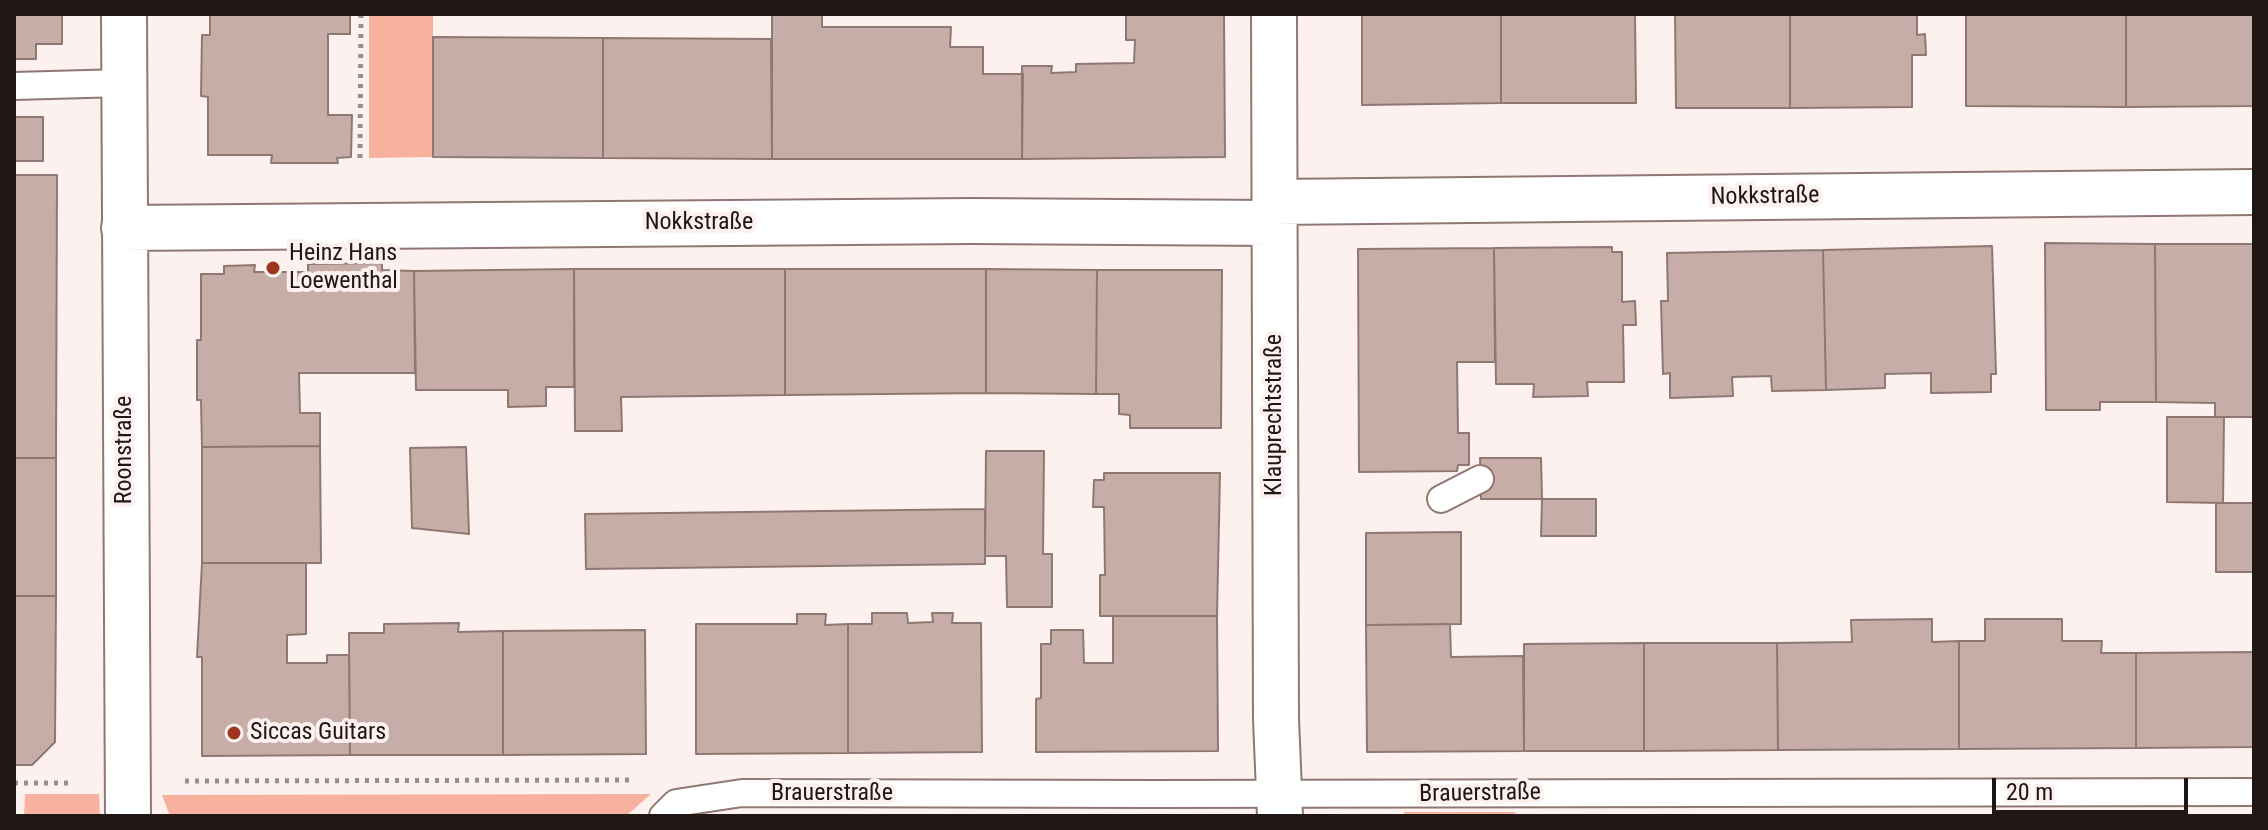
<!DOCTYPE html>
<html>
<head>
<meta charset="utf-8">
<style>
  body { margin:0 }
  #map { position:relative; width:2268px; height:830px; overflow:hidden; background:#fcf1ee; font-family:"Roboto Condensed",sans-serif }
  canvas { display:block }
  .frame { position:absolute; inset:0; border:16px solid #201614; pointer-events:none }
  .scale { position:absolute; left:1992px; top:778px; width:196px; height:36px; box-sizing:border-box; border:4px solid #201614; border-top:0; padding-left:10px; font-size:24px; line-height:28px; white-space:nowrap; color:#201614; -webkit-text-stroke:6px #fcf1ee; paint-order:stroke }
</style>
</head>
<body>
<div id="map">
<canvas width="2268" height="830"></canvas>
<div class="frame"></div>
<div class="scale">20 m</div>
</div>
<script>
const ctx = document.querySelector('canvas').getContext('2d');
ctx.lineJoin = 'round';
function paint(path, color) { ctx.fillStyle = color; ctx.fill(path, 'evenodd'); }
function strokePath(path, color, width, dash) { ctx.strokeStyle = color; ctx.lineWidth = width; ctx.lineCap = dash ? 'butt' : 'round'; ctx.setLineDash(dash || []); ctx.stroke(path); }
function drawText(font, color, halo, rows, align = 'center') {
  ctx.font = font + ' "Roboto Condensed",sans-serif'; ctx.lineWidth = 8; ctx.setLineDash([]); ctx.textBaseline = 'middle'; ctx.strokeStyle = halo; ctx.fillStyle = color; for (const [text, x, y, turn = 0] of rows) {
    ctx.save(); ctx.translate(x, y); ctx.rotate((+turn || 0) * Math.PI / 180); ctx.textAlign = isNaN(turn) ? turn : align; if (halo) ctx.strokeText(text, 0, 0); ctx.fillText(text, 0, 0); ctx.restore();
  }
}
const green = new Path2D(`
  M 369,14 L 433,14 L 433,157 L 369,158 Z
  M 25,794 L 99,794 L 100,816 L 24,816 Z
  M 651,794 L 626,816 L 170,816 L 162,795 Z
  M 1404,812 L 1516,812 L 1513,816 L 1404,816 Z`);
const building = new Path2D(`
  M 14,14 L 62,14 L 62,44 L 36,44 L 36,59 L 14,59 Z
  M 210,14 L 350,14 L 350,34 L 328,34 L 328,115 L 352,115 L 351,157 L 337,158 L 338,163 L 271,163 L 272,155 L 208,155 L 208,97 L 201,96 L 202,35 L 210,35 Z
  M 772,14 L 822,14 L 822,27 L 951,27 L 950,47 L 983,47 L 983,74 L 1023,74 L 1022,159 L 772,159 Z
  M 1224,14 L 1225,157 L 1022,159 L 1022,66 L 1052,66 L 1051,73 L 1076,72 L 1076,64 L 1134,63 L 1135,40 L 1126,40 L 1126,15 Z
  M 1362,14 L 1501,14 L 1501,103 L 1362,105 Z
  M 1501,14 L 1635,14 L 1636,103 L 1501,103 Z
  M 1675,14 L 1790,14 L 1790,108 L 1676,108 Z
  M 1790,14 L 1917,14 L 1917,35 L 1925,34 L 1926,55 L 1912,55 L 1912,107 L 1790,108 Z
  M 1966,14 L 2126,14 L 2126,107 L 1966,106 Z
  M 2126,14 L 2254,14 L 2254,106 L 2126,107 Z
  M 433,37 L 603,38 L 603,158 L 433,157 Z
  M 603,38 L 771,39 L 772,159 L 603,158 Z
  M 14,117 L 43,117 L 43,161 L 14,161 Z
  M 14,175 L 57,175 L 56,458 L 14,458 Z
  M 2045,243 L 2155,244 L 2156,402 L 2100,402 L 2100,410 L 2046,410 Z
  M 2155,244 L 2254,244 L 2254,417 L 2215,417 L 2215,403 L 2156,402 Z
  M 1992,246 L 1996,374 L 1991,374 L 1991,392 L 1931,393 L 1931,373 L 1885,374 L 1885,388 L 1826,390 L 1823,250 Z
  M 1612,247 L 1612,252 L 1622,252 L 1622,302 L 1635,301 L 1636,325 L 1623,325 L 1624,382 L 1587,382 L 1588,396 L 1533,397 L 1534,384 L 1496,384 L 1494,248 Z
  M 1494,248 L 1495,362 L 1457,362 L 1458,433 L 1469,433 L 1469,465 L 1458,465 L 1457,471 L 1359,472 L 1358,249 Z
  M 1823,250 L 1826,390 L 1772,391 L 1771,376 L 1732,377 L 1733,396 L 1670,398 L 1670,373 L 1663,374 L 1661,301 L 1668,301 L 1667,253 Z
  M 382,263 L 382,270 L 414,271 L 415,373 L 299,373 L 300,413 L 320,413 L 320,446 L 202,447 L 201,400 L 197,400 L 197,340 L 201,340 L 201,274 L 224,274 L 224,266 L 255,265 L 254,272 L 308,272 L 308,264 Z
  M 574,269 L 574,387 L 546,387 L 546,406 L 508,407 L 508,390 L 416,390 L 414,271 Z
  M 574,269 L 785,269 L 785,395 L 621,397 L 622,431 L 575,431 Z
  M 785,269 L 986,269 L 986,393 L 785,395 Z
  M 986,269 L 1097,270 L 1096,394 L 986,393 Z
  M 1097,270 L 1222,270 L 1221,428 L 1130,428 L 1130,415 L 1119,414 L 1119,394 L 1096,394 Z
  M 2167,417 L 2224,417 L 2223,503 L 2167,502 Z
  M 320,446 L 321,563 L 202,563 L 202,447 Z
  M 466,447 L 469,534 L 412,528 L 410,448 Z
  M 986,451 L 1044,451 L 1043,554 L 1052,554 L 1052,607 L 1007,607 L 1006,556 L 985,556 Z
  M 14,458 L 56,458 L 56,596 L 14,596 Z
  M 1480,458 L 1541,458 L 1542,499 L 1481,499 Z
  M 1104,473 L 1220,473 L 1217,616 L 1100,616 L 1100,575 L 1105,575 L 1104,507 L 1093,507 L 1094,480 L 1104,480 Z
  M 1542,499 L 1596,499 L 1596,536 L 1541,536 Z
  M 2216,503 L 2254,503 L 2254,572 L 2216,572 Z
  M 985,509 L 985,564 L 586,569 L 585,514 Z
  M 1461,532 L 1461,624 L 1366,625 L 1366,533 Z
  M 202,563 L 306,563 L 306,634 L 287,635 L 287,663 L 327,663 L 327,655 L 349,655 L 350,755 L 202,756 L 202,657 L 197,657 Z
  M 14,596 L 56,596 L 55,742 L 32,765 L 14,765 Z
  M 872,613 L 907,613 L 908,623 L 933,622 L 932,613 L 953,613 L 952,623 L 981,623 L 982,752 L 848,753 L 848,624 L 872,624 Z
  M 797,614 L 826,614 L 825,625 L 848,624 L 848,753 L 696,754 L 696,624 L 797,624 Z
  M 1113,616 L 1217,616 L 1218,751 L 1036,752 L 1036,699 L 1041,698 L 1041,644 L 1051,644 L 1051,630 L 1083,630 L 1084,663 L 1113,663 Z
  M 1932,619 L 1932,642 L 1959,641 L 1959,749 L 1778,750 L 1777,643 L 1852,642 L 1851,620 Z
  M 1985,619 L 2062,619 L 2062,641 L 2102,641 L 2101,653 L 2136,653 L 2136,748 L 1959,749 L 1959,641 L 1985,641 Z
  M 459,623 L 458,632 L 503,631 L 503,755 L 350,755 L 349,633 L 384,633 L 384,624 Z
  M 1450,624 L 1451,657 L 1523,656 L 1524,751 L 1367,752 L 1366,625 Z
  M 645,630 L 646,754 L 503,755 L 503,631 Z
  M 1644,643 L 1777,643 L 1778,750 L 1644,751 Z
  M 1644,643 L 1644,751 L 1524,751 L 1524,644 Z
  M 2254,652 L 2254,747 L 2136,748 L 2136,653 Z`);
const path = new Path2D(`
  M 360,158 L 361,14
  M 185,781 L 631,780
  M 14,783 L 71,783`);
const service = new Path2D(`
  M 14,86 L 123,83
  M 1441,499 L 1480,479
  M 663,816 L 676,803 L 742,793 C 1246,796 1750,792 2254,792`);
const minor = new Path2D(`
  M 124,14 L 128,816
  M 1274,14 L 1276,719 L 1280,816
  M 1275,202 L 2254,192
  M 124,228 L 971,221 L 1274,223`);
const markers = [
  [273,268,8,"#9d341d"],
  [234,733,8,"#9d341d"]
];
const streetNames = [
  ["Nokkstraße",1765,197,-1],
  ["Nokkstraße",699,223],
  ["Klauprechtstraße",1275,415,-90],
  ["Roonstraße",125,450,-90],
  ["Brauerstraße",832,794],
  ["Brauerstraße",1480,794,-1]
];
const poiNames = [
  ["Heinz Hans",289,254],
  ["Loewenthal",289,282],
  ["Siccas Guitars",250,733]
];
paint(green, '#f8b09f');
paint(building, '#c7ada7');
strokePath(building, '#907872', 2);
strokePath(service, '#907872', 30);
strokePath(minor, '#907872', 48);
strokePath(path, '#998e8c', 5, [4, 6]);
strokePath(service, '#fff', 26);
strokePath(minor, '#fff', 44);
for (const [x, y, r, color] of markers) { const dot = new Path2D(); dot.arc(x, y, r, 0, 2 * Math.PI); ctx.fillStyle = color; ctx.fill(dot); strokePath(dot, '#fcf1ee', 3); }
drawText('24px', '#201614', '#fcf1ee', streetNames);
drawText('24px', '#201614', '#fcf1ee', poiNames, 'left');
</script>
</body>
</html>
